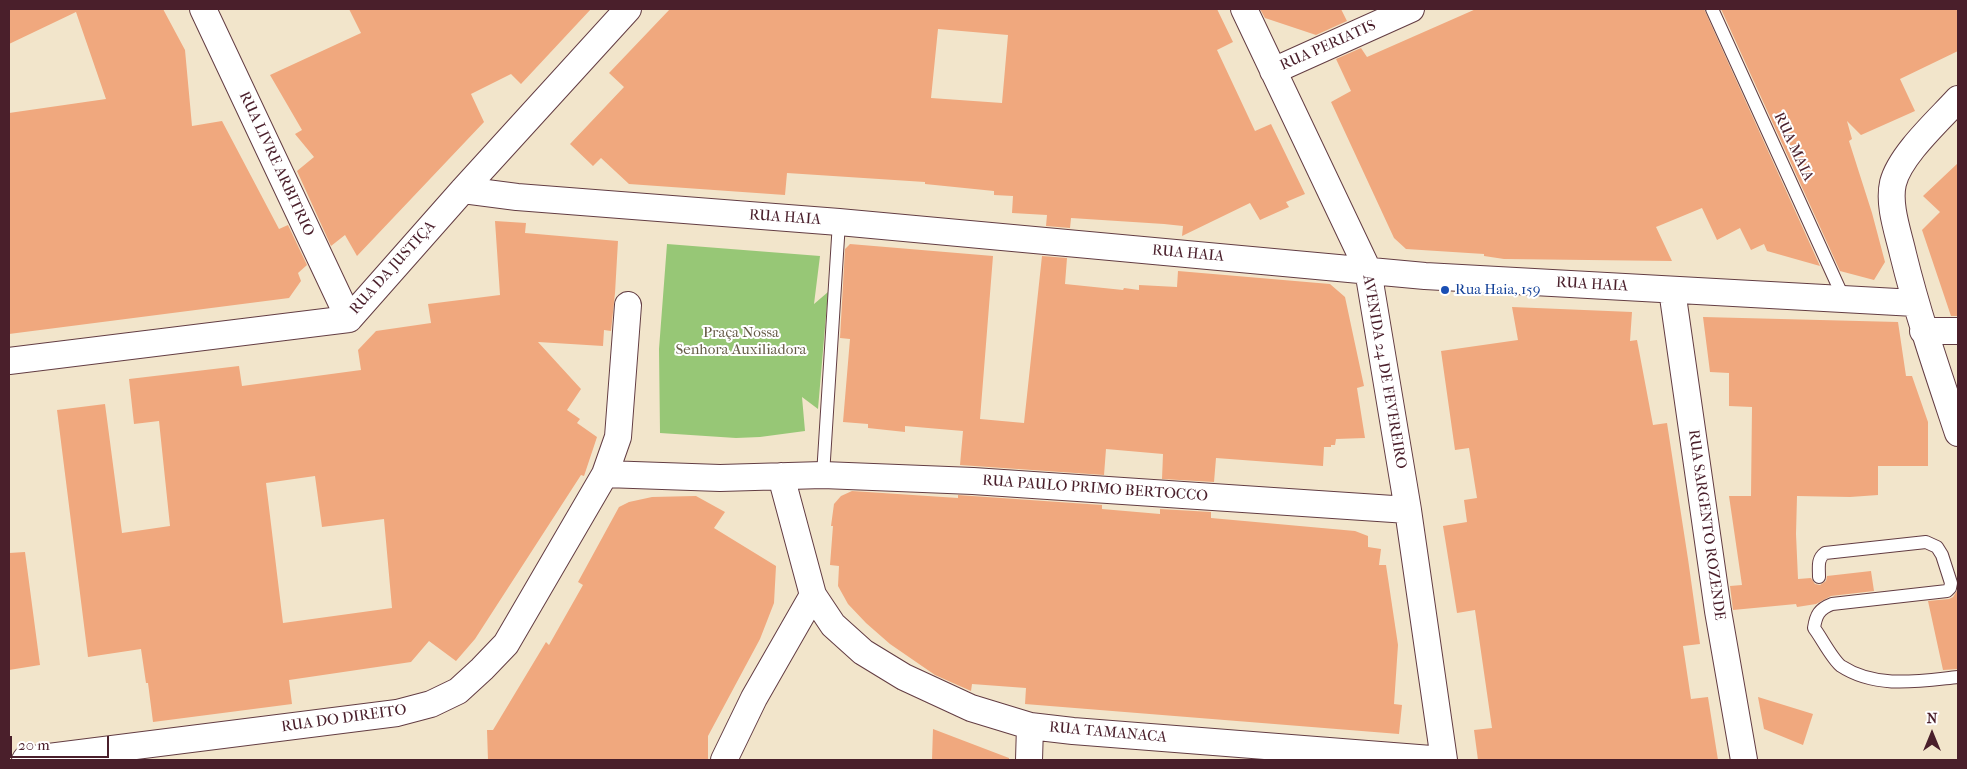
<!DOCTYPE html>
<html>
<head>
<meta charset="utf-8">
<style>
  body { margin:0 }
  #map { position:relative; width:1967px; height:769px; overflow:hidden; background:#f2e5cb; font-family:"IM FELL French Canon",serif }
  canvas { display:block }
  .frame { position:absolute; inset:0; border:10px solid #4a1f2b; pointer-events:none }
  .north { position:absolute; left:1907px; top:709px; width:50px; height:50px; -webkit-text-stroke:4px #fff; paint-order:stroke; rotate:0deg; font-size:14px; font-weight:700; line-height:20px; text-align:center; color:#4a1f2b }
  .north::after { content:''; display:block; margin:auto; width:18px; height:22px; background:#4a1f2b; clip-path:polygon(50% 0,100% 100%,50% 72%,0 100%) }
  .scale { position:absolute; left:10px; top:736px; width:99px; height:22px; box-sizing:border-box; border:2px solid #4a1f2b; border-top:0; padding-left:6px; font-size:15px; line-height:18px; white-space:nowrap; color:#4a1f2b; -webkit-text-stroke:4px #fff; paint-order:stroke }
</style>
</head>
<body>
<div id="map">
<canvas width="1967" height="769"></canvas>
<div class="frame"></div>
<div class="north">N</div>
<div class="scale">20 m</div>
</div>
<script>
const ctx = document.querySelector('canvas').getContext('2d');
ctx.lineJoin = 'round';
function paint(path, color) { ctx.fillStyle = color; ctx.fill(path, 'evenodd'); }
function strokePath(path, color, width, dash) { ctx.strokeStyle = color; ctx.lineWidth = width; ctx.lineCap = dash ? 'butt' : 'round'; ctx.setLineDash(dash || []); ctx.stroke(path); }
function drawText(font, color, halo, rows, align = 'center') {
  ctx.font = font + ' "IM FELL French Canon",serif'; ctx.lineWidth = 4; ctx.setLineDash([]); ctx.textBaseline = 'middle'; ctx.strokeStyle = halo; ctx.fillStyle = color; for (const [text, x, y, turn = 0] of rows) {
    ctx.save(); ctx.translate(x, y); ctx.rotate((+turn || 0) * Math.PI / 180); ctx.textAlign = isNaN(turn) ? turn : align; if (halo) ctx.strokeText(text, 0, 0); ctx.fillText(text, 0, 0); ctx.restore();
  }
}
const green = new Path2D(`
  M 667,244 L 820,256 L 814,304 L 828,292 L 818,409 L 802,397 L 805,431 L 760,437 L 736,438 L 660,433 L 659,349 Z`);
const building = new Path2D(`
  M 9,9 L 163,9 L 185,50 L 192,126 L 222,121 L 279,229 L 288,225 L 307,265 L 298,273 L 301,281 L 289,298 L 9,334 L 9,113 L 106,99 L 76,12 L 9,44 Z
  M 349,9 L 591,9 L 521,84 L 511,74 L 471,94 L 484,122 L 357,256 L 345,235 L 331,246 L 297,171 L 314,157 L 295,134 L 302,130 L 270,75 L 361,33 Z
  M 670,9 L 1217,9 L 1233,42 L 1217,50 L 1240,99 L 1255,131 L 1271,124 L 1305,194 L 1286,202 L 1289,207 L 1260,220 L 1250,203 L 1182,236 L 1183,226 L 1164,224 L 1071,218 L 1070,228 L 1046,226 L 1047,215 L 1012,213 L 1013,196 L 994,195 L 994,191 L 925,184 L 925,182 L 787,173 L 785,195 L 629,184 L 601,158 L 593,166 L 570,144 L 624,87 L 609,73 ZM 938,29 L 1008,35 L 1002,103 L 931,98 Z
  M 1260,9 L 1341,9 L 1347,21 L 1316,35 L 1265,18 Z
  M 1476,9 L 1704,9 L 1820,266 L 1767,251 L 1764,244 L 1751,250 L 1740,228 L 1717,240 L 1702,208 L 1656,227 L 1672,261 L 1504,259 L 1484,256 L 1484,254 L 1406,249 L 1394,238 L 1331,102 L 1351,91 L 1336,59 L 1361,48 L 1367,57 Z
  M 1721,9 L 1958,9 L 1958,51 L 1900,79 L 1915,111 L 1861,135 L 1847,121 L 1852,139 L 1849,141 L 1872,213 L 1885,262 L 1874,280 L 1840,271 Z
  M 1958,163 L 1958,316 L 1951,316 L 1922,230 L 1940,212 L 1923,196 Z
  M 495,221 L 526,223 L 525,233 L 618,241 L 615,293 L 611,331 L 604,330 L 603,346 L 538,342 L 581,389 L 567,410 L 580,419 L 577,423 L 597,437 L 584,476 L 581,475 L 475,639 L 456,661 L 429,641 L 411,662 L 289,680 L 292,704 L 153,722 L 148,683 L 146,683 L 141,649 L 88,657 L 57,410 L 105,404 L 122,533 L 170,526 L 159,421 L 134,424 L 129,379 L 239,366 L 242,386 L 361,370 L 358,350 L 376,331 L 431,323 L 428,304 L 500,295 ZM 315,476 L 322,527 L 384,519 L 392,608 L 283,623 L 266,483 Z
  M 850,244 L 993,256 L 980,419 L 1024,423 L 1042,256 L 1067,258 L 1065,284 L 1123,290 L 1124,288 L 1139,290 L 1139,285 L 1177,287 L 1178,271 L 1330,284 L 1345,297 L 1364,386 L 1357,388 L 1365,438 L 1336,439 L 1335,445 L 1331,445 L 1331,447 L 1324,447 L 1323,466 L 1216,458 L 1214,482 L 1162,479 L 1163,454 L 1106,449 L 1104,475 L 960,465 L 963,431 L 905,426 L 905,432 L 868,428 L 868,424 L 843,422 L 850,339 L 840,338 L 845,249 Z
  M 1512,307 L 1632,312 L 1630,341 L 1637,340 L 1653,425 L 1667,423 L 1688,559 L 1700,644 L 1683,646 L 1691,699 L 1708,697 L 1718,760 L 1478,760 L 1474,730 L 1492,728 L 1475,610 L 1457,613 L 1443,526 L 1467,522 L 1464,500 L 1477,498 L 1469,448 L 1455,450 L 1441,351 L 1518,340 Z
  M 1703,317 L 1898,322 L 1906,376 L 1912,376 L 1928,422 L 1928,466 L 1878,466 L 1878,495 L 1850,497 L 1797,496 L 1796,534 L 1798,579 L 1811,578 L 1815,584 L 1820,585 L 1826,581 L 1827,576 L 1871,571 L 1874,591 L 1831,596 L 1816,604 L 1797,607 L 1796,604 L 1733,610 L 1730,586 L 1742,585 L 1729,496 L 1751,496 L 1752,407 L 1729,406 L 1729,373 L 1710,372 Z
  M 852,491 L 958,498 L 958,495 L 972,496 L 1102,505 L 1102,509 L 1160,514 L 1160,509 L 1211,512 L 1211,518 L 1355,531 L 1368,536 L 1368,547 L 1381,549 L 1379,565 L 1386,565 L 1398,645 L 1394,704 L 1402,705 L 1399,734 L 1025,704 L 1026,688 L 972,684 L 971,691 L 935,675 L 890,644 L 866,623 L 848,604 L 838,586 L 839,566 L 830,565 L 833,526 L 831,526 L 834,504 L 841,496 Z
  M 696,496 L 725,512 L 714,528 L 776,566 L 774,603 L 760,639 L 708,736 L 708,760 L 488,760 L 487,730 L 493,730 L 546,642 L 549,645 L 583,585 L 578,582 L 619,507 L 629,502 L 652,497 Z
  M 25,552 L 40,665 L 9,670 L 9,553 Z
  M 1958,589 L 1958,669 L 1943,670 L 1928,601 L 1949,599 L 1953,597 Z
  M 1758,697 L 1813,714 L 1803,745 L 1764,729 Z
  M 933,729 L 1009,758 L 1009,760 L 932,760 Z`);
const service = new Path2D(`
  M 1712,9 L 1844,299
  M 823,475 L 839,222
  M 1819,577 C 1819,567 1817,559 1825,553 L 1926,542 L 1937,547 L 1942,555 L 1951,583 L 1950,588 L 1947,591 L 1832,604 C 1819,609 1816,615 1814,628 C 1821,637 1832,659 1841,666 C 1876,689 1919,681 1958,677`);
const minor = new Path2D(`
  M 203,9 L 349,319
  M 1244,9 L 1368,270 L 1408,510 L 1444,760
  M 1273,71 L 1411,9
  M 1958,99 C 1939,120 1900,155 1893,183 C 1888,205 1898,232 1903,254 C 1918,315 1938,373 1958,433
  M 463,190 L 517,197 L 839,222 L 1425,276 L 1915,303
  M 1672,290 L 1718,611 L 1744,760
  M 1923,331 L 1958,331
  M 9,361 L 349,319 L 463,190 L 628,9
  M 605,474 L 720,478 L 823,475 L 973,481 L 1408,510
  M 781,476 L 813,595 L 833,625 L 863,652 L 904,677 L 971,708 L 1030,726 L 1073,731 L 1444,760
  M 25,760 L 397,713 L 431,704 L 458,691 L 482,669 L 506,644 L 605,474 L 618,437 L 628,305
  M 724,760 L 754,698 L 813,595
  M 1029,760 L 1030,726`);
const markers = [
  [1445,290,5,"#1a4fb4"]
];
const streetNames = [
  ["RUA PERIATIS",1328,46,-24],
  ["RUA MAIA",1793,147,65],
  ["RUA LIVRE ARBITRIO",276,164,65],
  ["RUA HAIA",785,218,4],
  ["RUA HAIA",1188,254,5],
  ["RUA DA JUSTIÇA",393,268,-48],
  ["RUA HAIA",1592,285,3],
  ["AVENIDA 24 DE FEVEREIRO",1384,372,80],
  ["RUA PAULO PRIMO BERTOCCO",1095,489,4],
  ["RUA SARGENTO ROZENDE",1706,525,82],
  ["RUA DO DIREITO",344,719,-8],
  ["RUA TAMANACA",1108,733,5]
];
const transitNames = [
  ["Rua Haia, 159",1455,290]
];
const parkNames = [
  ["Praça Nossa",741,333],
  ["Senhora Auxiliadora",741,350]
];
paint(green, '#97c776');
paint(building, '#f0a87e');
strokePath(service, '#633d43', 14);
strokePath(minor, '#633d43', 28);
strokePath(service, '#fff', 12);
strokePath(minor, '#fff', 26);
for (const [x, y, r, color] of markers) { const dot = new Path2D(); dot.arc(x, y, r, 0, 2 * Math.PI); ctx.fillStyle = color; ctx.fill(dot); strokePath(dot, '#fff', 2); }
drawText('15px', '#4a1f2b', '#fff', streetNames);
drawText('15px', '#164399', '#fff', transitNames, 'left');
drawText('15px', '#655a45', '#fff', parkNames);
</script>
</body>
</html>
